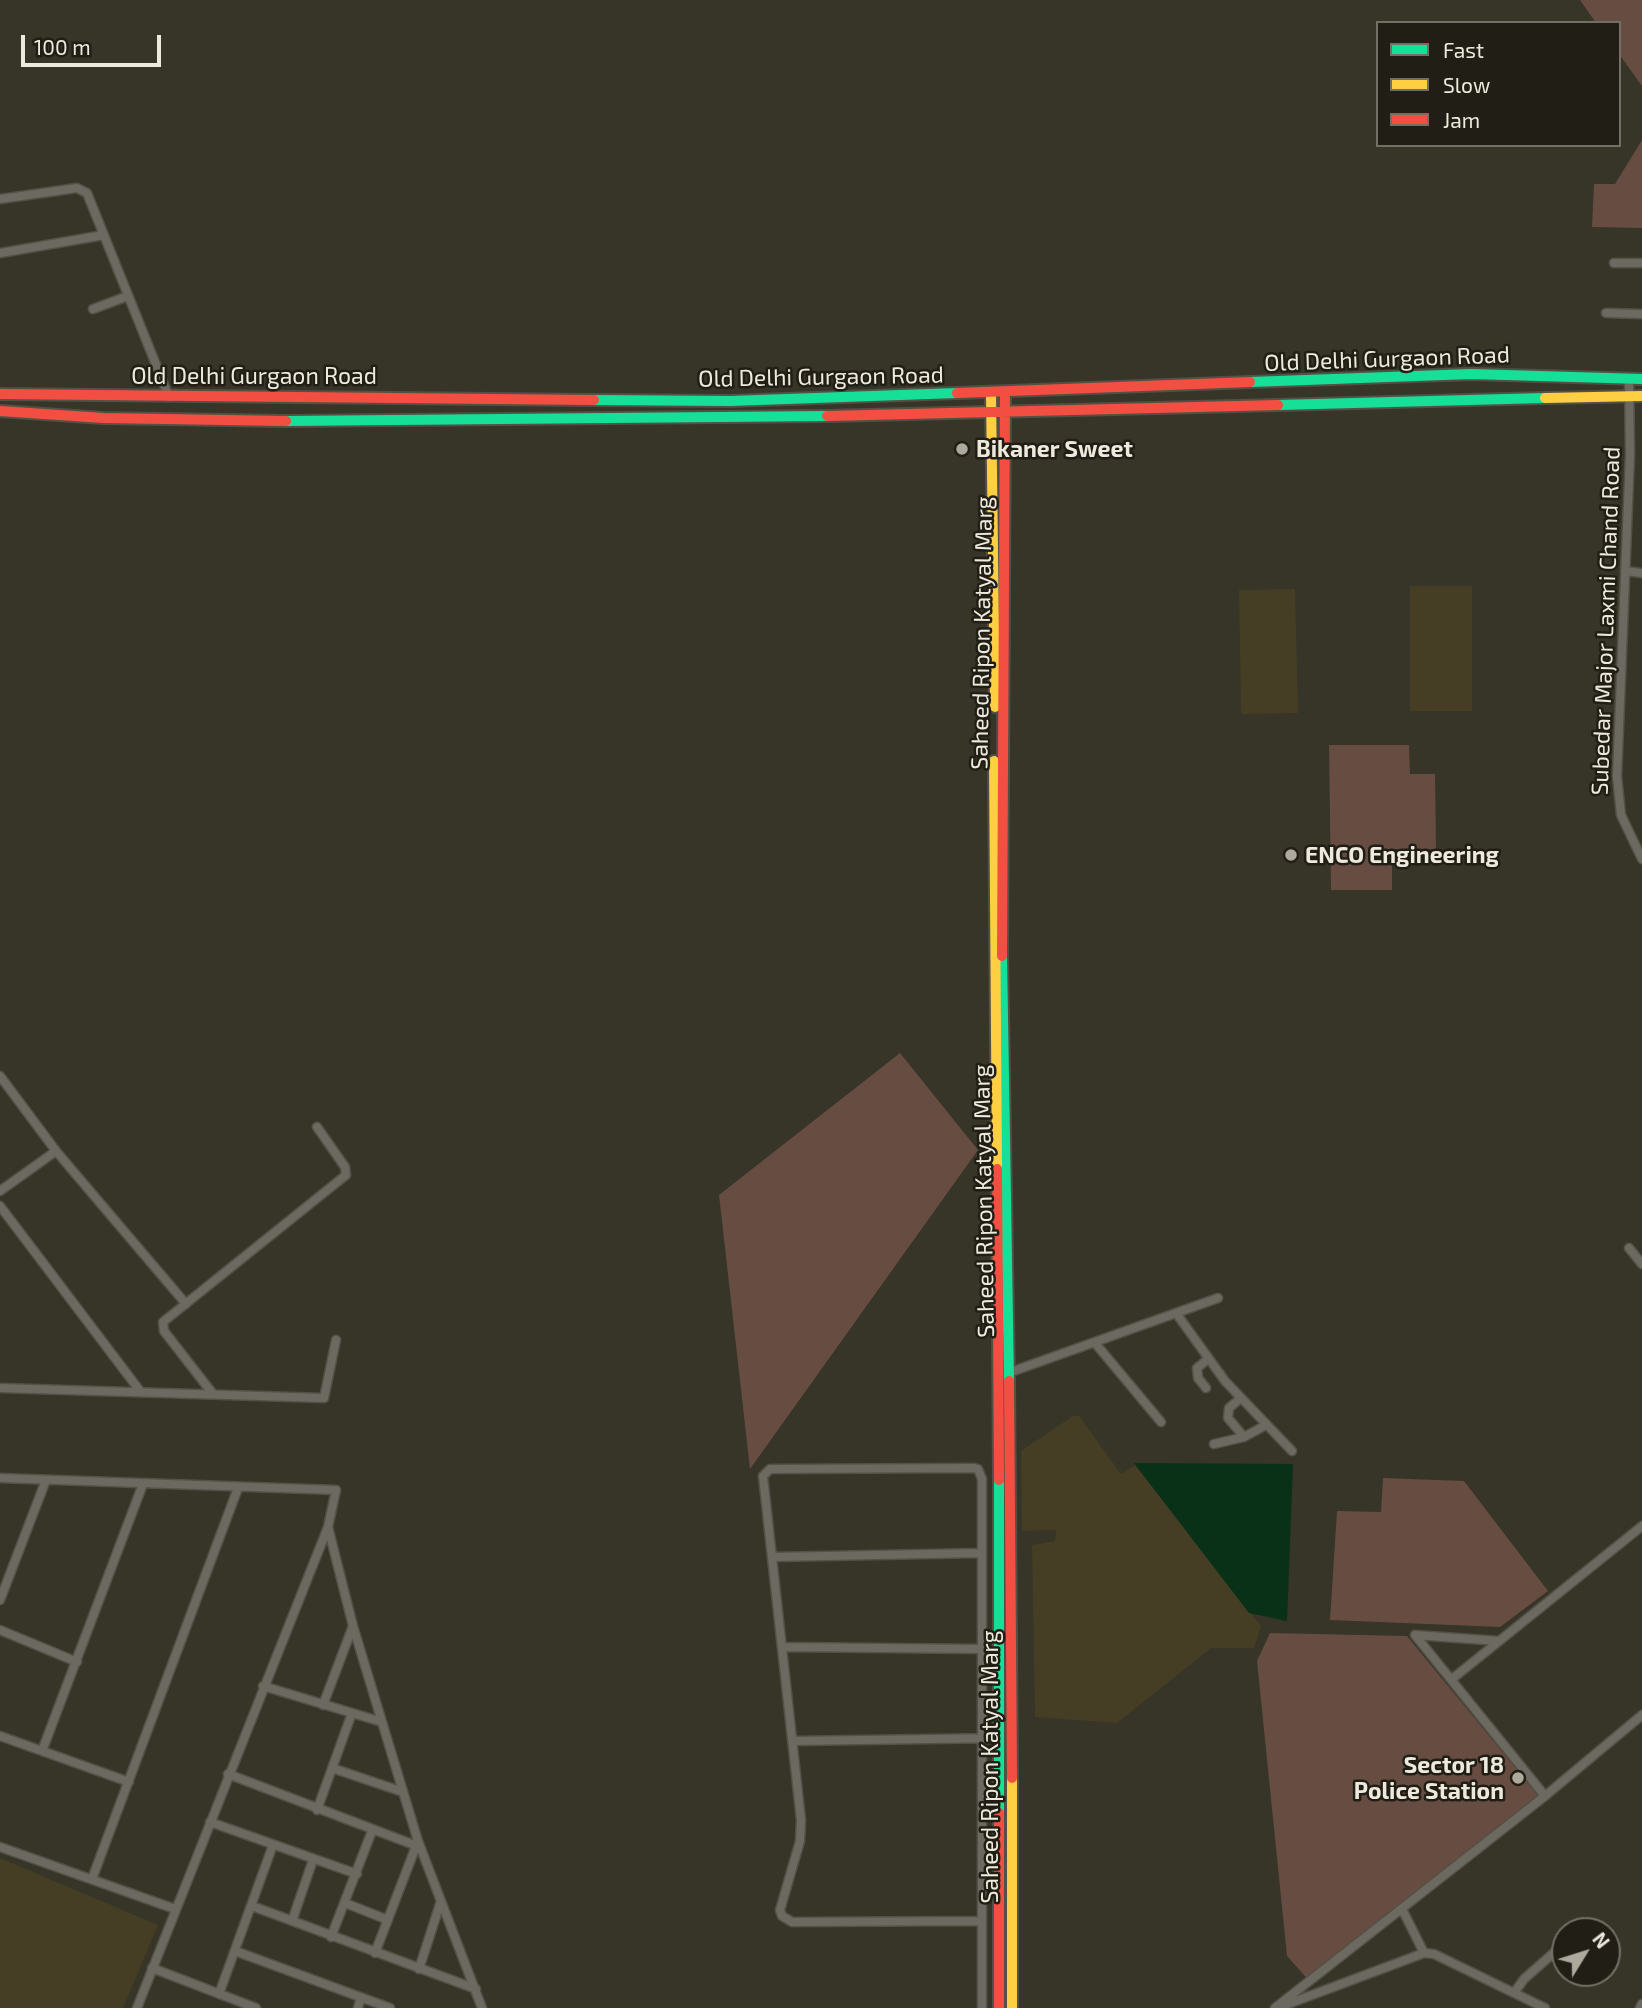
<!DOCTYPE html>
<html>
<head>
<meta charset="utf-8">
<style>
  body { margin:0 }
  #map { position:relative; width:1642px; height:2008px; overflow:hidden; background:#373428; font-family:"Exo 2",sans-serif }
  canvas { display:block }
  .legend { position:absolute; left:1376px; top:21px; width:245px; height:126px; box-sizing:border-box; background:#211e15; border:2px solid #736f65; margin:0; padding:9px 12px; list-style:none; font-size:21px; color:#ede9dc }
  .legend li { display:flex; align-items:center; gap:14px; height:35px }
  .legend b { width:35px; border:2px solid #736f65 }
  .north { position:absolute; left:1551px; top:1917px; width:70px; height:70px; box-sizing:border-box; background:#211e15; border:2px solid #736f65; border-radius:50%; rotate:52deg; font-size:19px; font-weight:700; line-height:28px; text-align:center; color:#ede9dc }
  .north::after { content:''; display:block; margin:auto; width:24px; height:32px; background:#adaa9d; clip-path:polygon(50% 0,100% 100%,50% 72%,0 100%) }
  .scale { position:absolute; left:21px; top:35px; width:140px; height:32px; box-sizing:border-box; border:4px solid #ede9dc; border-top:0; padding-left:9px; font-size:21px; line-height:24px; white-space:nowrap; color:#ede9dc; -webkit-text-stroke:5px #211e15; paint-order:stroke }
</style>
</head>
<body>
<div id="map">
<canvas width="1642" height="2008"></canvas>
<ul class="legend">
<li><b style="height:9px;background:#16e098"></b>Fast</li>
<li><b style="height:9px;background:#ffcf43"></b>Slow</li>
<li><b style="height:9px;background:#f24e42"></b>Jam</li>
</ul>
<div class="north">N</div>
<div class="scale">100 m</div>
</div>
<script>
const ctx = document.querySelector('canvas').getContext('2d');
ctx.lineJoin = 'round';
function paint(path, color) { ctx.fillStyle = color; ctx.fill(path, 'evenodd'); }
function strokePath(path, color, width, dash) { ctx.strokeStyle = color; ctx.lineWidth = width; ctx.lineCap = dash ? 'butt' : 'round'; ctx.setLineDash(dash || []); ctx.stroke(path); }
function drawText(font, color, halo, rows, align = 'center') {
  ctx.font = font + ' "Exo 2",sans-serif'; ctx.lineWidth = 5; ctx.setLineDash([]); ctx.textBaseline = 'middle'; ctx.strokeStyle = halo; ctx.fillStyle = color; for (const [text, x, y, turn = 0] of rows) {
    ctx.save(); ctx.translate(x, y); ctx.rotate((+turn || 0) * Math.PI / 180); ctx.textAlign = isNaN(turn) ? turn : align; if (halo) ctx.strokeText(text, 0, 0); ctx.fillText(text, 0, 0); ctx.restore();
  }
}
const built = new Path2D(`
  M 1410,586 L 1472,586 L 1472,711 L 1410,711 Z
  M 1295,589 L 1298,713 L 1241,714 L 1239,590 Z
  M 1073,1416 L 1079,1416 L 1121,1474 L 1135,1465 L 1261,1626 L 1254,1648 L 1211,1648 L 1117,1723 L 1035,1717 L 1032,1545 L 1055,1541 L 1056,1530 L 1022,1531 L 1021,1451 Z
  M 0,1858 L 158,1925 L 123,2008 L 0,2008 Z`);
const green = new Path2D(`
  M 1580,0 L 1642,0 L 1642,86 L 1619,54 L 1619,23 L 1596,23 Z
  M 1642,140 L 1642,228 L 1592,227 L 1594,184 L 1615,184 Z
  M 1329,745 L 1409,745 L 1410,774 L 1435,774 L 1436,849 L 1392,849 L 1392,890 L 1331,890 Z
  M 900,1053 L 978,1150 L 750,1469 L 719,1195 Z
  M 1383,1478 L 1464,1481 L 1548,1591 L 1500,1627 L 1330,1620 L 1337,1511 L 1381,1512 Z
  M 1270,1633 L 1407,1636 L 1541,1799 L 1311,1983 L 1287,1956 L 1257,1661 Z`);
const water = new Path2D(`
  M 1134,1463 L 1293,1464 L 1287,1621 L 1249,1613 Z`);
const street = new Path2D(`
  M 0,199 L 77,188 L 87,193 L 169,397
  M 0,253 L 104,235
  M 1614,263 L 1642,263
  M 93,309 L 128,296
  M 1606,313 L 1642,314
  M 1629,379 L 1630,454 L 1617,776 L 1621,815 L 1642,859
  M 1625,571 L 1642,573
  M 0,1076 L 56,1151 L 186,1304
  M 0,1191 L 56,1151
  M 0,1206 L 140,1391
  M 1629,1248 L 1642,1264
  M 1176,1313 L 1225,1381 L 1292,1451
  M 1095,1343 L 1161,1422
  M 1008,1373 L 1218,1298
  M 0,1388 L 324,1398 L 336,1340
  M 1206,1388 L 1198,1378 L 1197,1368 L 1208,1359
  M 213,1394 L 164,1331 L 163,1322 L 346,1175 L 345,1167 L 317,1127
  M 1241,1398 L 1229,1408 L 1228,1418 L 1244,1437
  M 1214,1444 L 1244,1437 L 1266,1425
  M 0,1478 L 336,1490 L 328,1527 L 353,1626 L 418,1841 L 482,2008
  M 773,1557 L 980,1553
  M 0,1600 L 46,1480
  M 0,1630 L 77,1662
  M 1499,1641 L 1415,1635 L 1545,1796
  M 782,1647 L 982,1649
  M 1452,1679 L 1642,1526
  M 263,1686 L 382,1722
  M 323,1705 L 353,1626
  M 0,1736 L 129,1782
  M 793,1741 L 998,1738
  M 42,1751 L 143,1484
  M 332,1768 L 403,1792
  M 228,1774 L 417,1846
  M 317,1810 L 352,1713
  M 210,1822 L 357,1874
  M 0,1847 L 175,1909
  M 92,1879 L 238,1488
  M 345,1903 L 388,1920
  M 252,1906 L 476,1989
  M 1402,1909 L 1424,1953
  M 292,1921 L 313,1860
  M 982,1921 L 792,1922 L 782,1916 L 780,1910 L 800,1841 L 801,1820 L 763,1476 L 770,1469 L 974,1468 L 978,1469 L 982,1479 L 982,2008
  M 331,1937 L 372,1831
  M 235,1951 L 390,2008
  M 375,1953 L 418,1841
  M 152,1968 L 256,2008
  M 419,1969 L 441,1901
  M 1514,1993 L 1524,1979 L 1565,1943
  M 219,1994 L 273,1845
  M 1280,2007 L 1424,1953 L 1434,1954 L 1545,2008
  M 137,2008 L 328,1527
  M 358,2008 L 361,1997
  M 1275,2008 L 1545,1796 L 1642,1715
  M 1640,2008 L 1642,2004`);
const fast = new Path2D(`
  M 1250,382 L 1471,374 L 1642,379
  M 594,400 L 730,401 L 957,393
  M 1278,405 L 1545,398
  M 286,421 L 827,416
  M 1002,956 L 1009,1381
  M 999,1480 L 999,1813`);
const slow = new Path2D(`
  M 991,393 L 995,707
  M 1545,398 L 1642,396
  M 994,761 L 997,1169
  M 1012,1778 L 1012,2008`);
const jam = new Path2D(`
  M 957,393 L 1250,382
  M 0,394 L 594,400
  M 0,411 L 103,418 L 286,421
  M 827,416 L 1278,405
  M 1002,956 L 1005,393
  M 997,1169 L 999,1480
  M 1009,1381 L 1012,1778
  M 999,1813 L 999,2008`);
const markers = [
  [962,449,7,"#adaa9d"],
  [1291,855,7,"#adaa9d"],
  [1518,1778,7,"#adaa9d"]
];
const streetNames = [
  ["Old Delhi Gurgaon Road",1387,359,-2],
  ["Old Delhi Gurgaon Road",254,376],
  ["Old Delhi Gurgaon Road",821,377,-1],
  ["Subedar Major Laxmi Chand Road",1606,621,-88],
  ["Saheed Ripon Katyal Marg",982,633,-89],
  ["Saheed Ripon Katyal Marg",984,1201,-91],
  ["Saheed Ripon Katyal Marg",990,1767,-90]
];
const poiNames = [
  ["Bikaner Sweet",976,449],
  ["ENCO Engineering",1305,855],
  ["Sector 18",1504,1765,"right"],
  ["Police Station",1504,1791,"right"]
];
paint(built, '#453e24');
paint(green, '#674c42');
paint(water, '#083117');
strokePath(street, '#535046', 11);
strokePath(fast, '#535046', 14);
strokePath(slow, '#535046', 14);
strokePath(jam, '#535046', 14);
strokePath(street, '#6b6960', 8);
strokePath(fast, '#16e098', 10);
strokePath(slow, '#ffcf43', 10);
strokePath(jam, '#f24e42', 10);
for (const [x, y, r, color] of markers) { const dot = new Path2D(); dot.arc(x, y, r, 0, 2 * Math.PI); ctx.fillStyle = color; ctx.fill(dot); strokePath(dot, '#211e15', 2.5); }
drawText('23px', '#ede9dc', '#211e15', streetNames);
drawText('bold 23px', '#ede9dc', '#211e15', poiNames, 'left');
</script>
</body>
</html>
